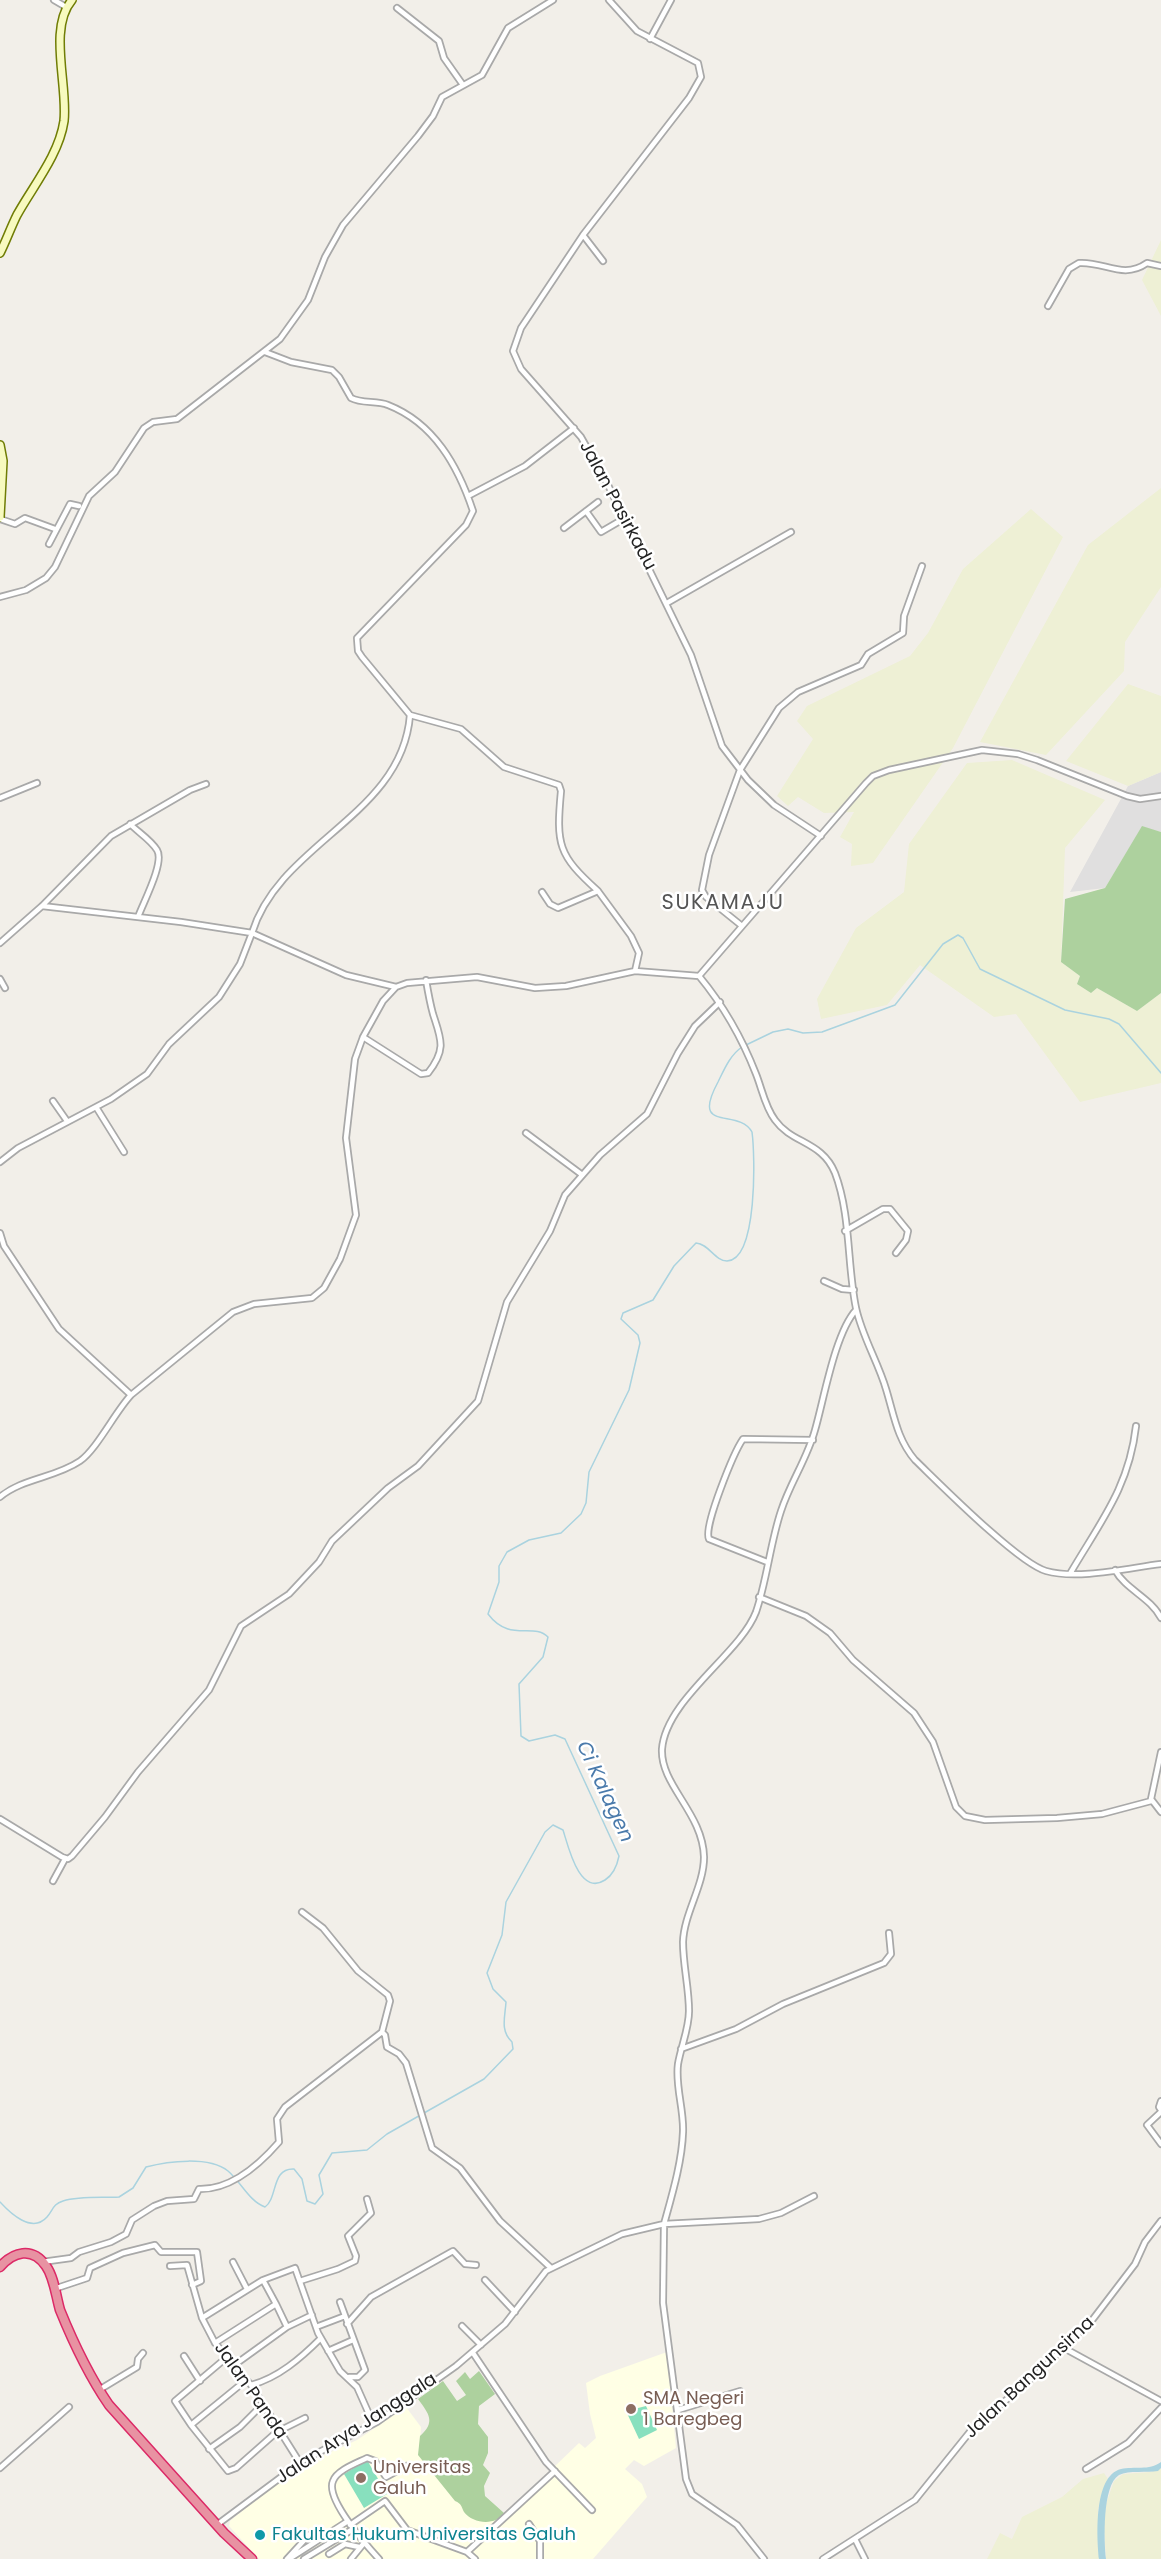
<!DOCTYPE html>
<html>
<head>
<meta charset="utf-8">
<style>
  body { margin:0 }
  canvas { display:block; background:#f2efe9 }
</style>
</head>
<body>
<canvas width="1161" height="2559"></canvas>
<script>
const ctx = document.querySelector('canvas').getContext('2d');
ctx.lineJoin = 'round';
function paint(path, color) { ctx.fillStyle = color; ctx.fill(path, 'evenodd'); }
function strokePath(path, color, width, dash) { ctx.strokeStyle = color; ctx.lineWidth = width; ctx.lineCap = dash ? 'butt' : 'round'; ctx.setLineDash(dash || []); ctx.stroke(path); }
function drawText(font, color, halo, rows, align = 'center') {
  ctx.font = font + ' Poppins,sans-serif'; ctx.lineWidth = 5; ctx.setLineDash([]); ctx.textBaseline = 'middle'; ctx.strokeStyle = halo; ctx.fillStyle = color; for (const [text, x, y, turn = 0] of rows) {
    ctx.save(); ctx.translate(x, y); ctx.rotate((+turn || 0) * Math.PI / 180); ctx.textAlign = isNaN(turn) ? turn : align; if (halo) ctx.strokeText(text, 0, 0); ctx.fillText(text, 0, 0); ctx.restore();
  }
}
const residential = new Path2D(`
  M 1161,772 L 1161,832 L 1142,827 L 1105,888 L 1070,892 L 1128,786 Z`);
const education = new Path2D(`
  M 667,2352 L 676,2448 L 644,2466 L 634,2460 L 625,2469 L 642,2484 L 647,2497 L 593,2559 L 259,2559 L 229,2526 L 230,2521 L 273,2486 L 307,2463 L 357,2440 L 406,2407 L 421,2427 L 419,2455 L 461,2504 L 465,2512 L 479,2521 L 501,2518 L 579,2443 L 585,2448 L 596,2438 L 590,2414 L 586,2383 L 600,2376 Z`);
const farmland = new Path2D(`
  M 1161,240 L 1161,316 L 1142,280 Z
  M 1161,488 L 1161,587 L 1125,642 L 1124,671 L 1046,755 L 980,742 L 1088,545 Z
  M 1031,509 L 1063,537 L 953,748 L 873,863 L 851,866 L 852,844 L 840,837 L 854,812 L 824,813 L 798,797 L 788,806 L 777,796 L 813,739 L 797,721 L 807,706 L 910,656 L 928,633 L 963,569 Z
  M 1128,684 L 1161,696 L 1161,772 L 1128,786 L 1066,761 Z
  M 1012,760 L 1105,800 L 1065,848 L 1061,962 L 1080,976 L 1077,984 L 1091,993 L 1097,988 L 1137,1011 L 1161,993 L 1161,1083 L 1080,1102 L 1016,1014 L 994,1017 L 920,965 L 887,1005 L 821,1019 L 817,999 L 856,928 L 904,892 L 909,844 L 967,763 Z
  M 1161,2468 L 1161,2559 L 1106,2559 L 1104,2526 L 1106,2504 L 1114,2481 L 1123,2474 L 1151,2472 Z
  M 1104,2473 L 1108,2479 L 1098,2509 L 1099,2559 L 987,2559 L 1000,2533 L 1012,2539 L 1022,2517 L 1062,2497 L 1083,2479 Z`);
const forest = new Path2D(`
  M 1142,826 L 1161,832 L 1161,993 L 1137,1011 L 1097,988 L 1091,993 L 1077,984 L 1080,976 L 1061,962 L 1065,899 L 1105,888 Z
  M 479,2371 L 495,2394 L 479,2406 L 478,2424 L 488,2437 L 488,2453 L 483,2465 L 490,2473 L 484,2486 L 485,2496 L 504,2513 C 496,2526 473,2524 464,2512 C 461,2506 462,2504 455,2501 L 418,2455 L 420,2436 C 436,2422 429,2414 418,2399 L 443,2381 L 457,2401 L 466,2395 L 456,2381 L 465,2372 L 470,2379 Z`);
const pitch = new Path2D(`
  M 646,2406 L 657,2430 L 639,2439 L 626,2411 Z
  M 367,2460 L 387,2494 L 364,2508 L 344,2474 Z`);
const water = new Path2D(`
  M 1161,2462 L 1161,2468 L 1158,2471 C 1147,2473 1129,2470 1119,2475 C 1102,2485 1104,2542 1106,2559 L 1099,2559 C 1097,2538 1093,2476 1121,2469 C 1134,2466 1149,2471 1161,2462 Z`);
const stream = new Path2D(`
  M 746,1045 L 773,1032 L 788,1029 L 803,1033 L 822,1032 L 895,1005 L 943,944 L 958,935 L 963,938 L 980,969 L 1065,1010 L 1109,1019 L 1119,1024 L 1161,1073
  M 0,2202 C 10,2213 32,2234 47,2217 C 53,2210 53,2204 63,2201 C 80,2196 101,2198 119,2197 L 133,2188 L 146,2167 C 168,2161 209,2156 228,2171 C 241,2182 249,2201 265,2207 C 278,2198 271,2168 294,2169 L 302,2179 L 307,2201 L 315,2204 L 323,2194 L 319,2175 L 332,2153 L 367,2150 L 387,2134 L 484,2079 L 513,2049 L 512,2042 C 500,2031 505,2017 506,2002 L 493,1989 L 487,1973 L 502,1935 L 506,1902 L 545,1832 L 553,1825 L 563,1830 C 568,1845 579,1897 605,1880 C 613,1875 617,1866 619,1856 L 565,1739 L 555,1735 L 529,1741 L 521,1736 L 519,1684 L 543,1657 L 548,1637 C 533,1622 510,1643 488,1614 L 499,1582 L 499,1566 L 507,1552 L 529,1540 L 561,1533 L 581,1514 L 586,1503 L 589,1472 L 629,1390 L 640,1343 L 638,1335 L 621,1319 L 623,1313 L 653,1300 L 674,1266 L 696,1243 C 709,1244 715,1261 727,1261 C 758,1260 755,1154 752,1132 C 738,1107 690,1134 718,1082 C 724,1070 730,1055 742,1047`);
const street = new Path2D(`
  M 54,0 L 66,7
  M 609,0 L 637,31 L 698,63 L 701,77 L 689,98 L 583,235 L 521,328 L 513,351 L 521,369 L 581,437 L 607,483 L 691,655 L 722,746 L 748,780 L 774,805 L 821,836
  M 397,8 L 439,41 L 444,58 L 463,85
  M 650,39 L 671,0
  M 583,235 L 603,261
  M 1048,306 L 1069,269 L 1079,263 C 1104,261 1123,280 1147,263 L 1161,266
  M 265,352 L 291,362 L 332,370 L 339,377 L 351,398 C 362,404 377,400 388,405 C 434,423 458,466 473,511 L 466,525 L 357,638 L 358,651 L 362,657 L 410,715 C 402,816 280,842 252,933 L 346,975 L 396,987
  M 468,496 L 525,466 L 574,428
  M 586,511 L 601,532 L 625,518
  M 0,519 L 15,524 L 25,518 L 55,529
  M 564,528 L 598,502
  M 49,544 L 70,504 L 79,506
  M 0,597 L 26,590 L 46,578 L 55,567 L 89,496 L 115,472 L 144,428 L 153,422 L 177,419 L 280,339 L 308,300 L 325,257 L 343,225 L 418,136 L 433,116 L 442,97 L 482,75 L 508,28 L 553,0
  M 667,603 L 791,532
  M 410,715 L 461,729 L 504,767 L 559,785 L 561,791 C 556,845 558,855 598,891
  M 0,798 L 37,783
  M 130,824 C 138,832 151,840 157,850 C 165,862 143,903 138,917
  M 542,892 L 550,904 L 558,908 L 598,891 L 631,936 L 639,953 L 635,971
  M 742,926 L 706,897 L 702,890 L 709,855 L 740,770 L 779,708 L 798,692 L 861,665 L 868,654 L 903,633 L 904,616 L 922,566
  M 0,943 L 42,906 L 111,836 L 190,790 L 206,784
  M 699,976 L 866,783 L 873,776 L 889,770 L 982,750 L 1018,754 L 1037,760 L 1127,796 L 1140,799 L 1161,796
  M 0,979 L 5,988
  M 363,1037 L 421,1074 L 428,1073 C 447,1049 441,1039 433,1014 C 430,1003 428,992 426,980
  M 53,1101 L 67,1121
  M 96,1107 L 124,1152
  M 526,1133 L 581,1174
  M 0,1162 L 18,1148 L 111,1099 L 147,1074 L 169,1044 L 219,997 L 240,964 L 252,933 L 181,922 L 42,906
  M 845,1231 L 883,1209 L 890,1209 L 908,1231 L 906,1240 L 896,1253
  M 0,1233 L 4,1246 L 59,1329 L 131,1395
  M 824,1281 L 842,1289 L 854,1290
  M 0,1497 C 23,1478 55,1478 80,1461 C 97,1449 115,1412 131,1395 L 233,1312 L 254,1304 L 312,1298 L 324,1288 L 340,1259 L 356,1215 L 346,1138 L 355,1059 L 363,1037 L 383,1001 L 396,987 L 407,983 L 477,977 L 535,988 L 566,986 L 635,971 L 699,976 C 723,1005 742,1038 756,1074 C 762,1089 765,1107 775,1120 C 792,1144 822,1141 835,1173 C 851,1215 847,1265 856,1308 C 862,1336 878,1362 886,1389 C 894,1415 897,1439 915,1460 C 939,1483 1018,1563 1046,1571 C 1078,1580 1128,1568 1161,1564
  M 767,1562 L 709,1539 C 703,1527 734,1452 743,1439 L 813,1440
  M 1115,1570 C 1126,1590 1150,1597 1161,1618
  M 1071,1572 C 1101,1521 1129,1487 1136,1426
  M 759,1597 L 806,1616 L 830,1633 L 853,1660 L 914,1713 L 933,1742 L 956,1807 L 965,1816 L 985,1820 L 1057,1818 L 1102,1814 L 1151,1801
  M 1161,1752 L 1151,1799 L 1161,1812
  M 0,1819 L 62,1857 L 68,1859 L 72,1856 L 105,1817 L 138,1772 L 209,1690 L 241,1626 L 289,1594 L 319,1562 L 332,1541 L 388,1488 L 418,1466 L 478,1401 L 507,1302 L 550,1231 L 565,1195 L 600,1155 L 647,1114 L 678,1053 L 695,1026 L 720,1002
  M 53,1881 L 65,1859
  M 382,2032 L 385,2035 L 387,2047 L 399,2054 L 406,2063 L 432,2148 L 460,2168 L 500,2221 L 551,2268
  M 681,2049 L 736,2029 L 783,2004 L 884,1963 L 891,1954 L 889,1933
  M 1161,2101 L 1159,2107 L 1161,2110
  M 1161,2112 L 1147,2125 L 1161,2144
  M 42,2262 L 71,2258 L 79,2252 L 111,2242 L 126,2234 L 132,2220 L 154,2206 L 167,2201 L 194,2199 L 199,2189 C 230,2190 259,2165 279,2142 L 277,2119 L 285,2107 L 382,2032 L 390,2001 L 388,1995 L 358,1971 L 323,1928 L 302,1912
  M 233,2262 L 247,2289
  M 170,2266 L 187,2265 L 202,2318 L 215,2343 L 251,2385 L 300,2463
  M 263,2280 L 276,2304
  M 485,2280 L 515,2312
  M 300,2281 L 338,2269 L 355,2261 L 356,2256 L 348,2236 L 371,2213 L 367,2199
  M 54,2289 L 87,2278 L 90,2268 L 123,2253 L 155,2245 L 161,2252 L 197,2252 L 201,2281 L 192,2285
  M 340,2302 L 365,2370 L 358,2377 L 349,2377
  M 202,2318 L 263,2280 L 295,2268 L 318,2333 L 340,2371 L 357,2387 L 373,2423
  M 347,2324 L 371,2297 L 453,2251 L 465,2264 L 476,2265
  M 462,2326 L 481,2345
  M 316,2327 L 345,2316
  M 215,2343 L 276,2304 L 287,2327
  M 1064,2348 L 1161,2401
  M 328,2351 L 353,2340
  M 473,2353 L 546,2462 L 592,2510
  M 184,2356 L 200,2381
  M 226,2358 L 175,2401 L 191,2425 L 245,2381
  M 233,2366 L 287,2327 L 312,2315
  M 251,2385 C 278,2378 301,2358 321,2338
  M 99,2390 L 137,2367 L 138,2359 L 143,2353
  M 678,2410 L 740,2391
  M 191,2425 L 228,2471 L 236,2468 L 279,2430
  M 279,2431 L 305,2418
  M 209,2449 L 240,2427 L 262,2405
  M 0,2468 L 69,2407
  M 1086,2469 L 1128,2443 L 1161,2408
  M 218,2524 L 304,2460 L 377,2422 L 456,2366 L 505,2324 L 546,2271 L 622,2234 L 664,2224 C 672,2195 682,2162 683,2132 C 684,2109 675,2086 678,2064 C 681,2046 689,2029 689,2011 C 689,1988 683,1965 683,1942 C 684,1913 704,1886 704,1857 C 703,1813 660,1785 662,1749 C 666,1699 740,1654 756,1612 C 767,1580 770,1544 781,1511 C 790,1483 807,1459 815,1430 C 824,1399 835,1333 856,1310
  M 529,2524 L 540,2541 L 540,2559
  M 350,2525 L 385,2501 L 407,2530 L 467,2552 L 555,2471
  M 855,2539 L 865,2559
  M 467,2552 L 475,2559
  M 329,2554 L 345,2544 L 359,2547
  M 287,2559 L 309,2535
  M 289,2559 L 348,2521
  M 304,2559 L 353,2529
  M 351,2559 L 364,2543
  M 379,2559 C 367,2546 325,2499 333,2481 C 337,2470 357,2463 367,2458 L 375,2461 L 386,2477 L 406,2466
  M 764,2559 L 737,2525 L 692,2494 L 686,2479 L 663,2303 L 664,2224 L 759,2219 L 781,2213 L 814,2196
  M 823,2559 L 915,2500 L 973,2428 L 1038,2373 L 1093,2319 L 1135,2264 L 1145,2242 L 1161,2221`);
const secondary = new Path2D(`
  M 0,253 C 6,241 11,227 17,215 C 33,186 59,155 64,121 C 68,85 48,28 72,0
  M 0,445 L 3,461 L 0,517`);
const highway = new Path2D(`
  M 0,2267 C 13,2252 32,2246 46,2266 C 54,2277 56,2296 60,2310 C 73,2342 89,2376 109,2405 L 224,2533 L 252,2559`);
const markers = [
  [631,2409,6,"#8d6e63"],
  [361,2478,6,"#8d6e63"],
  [260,2535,6,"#0f9aa8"]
];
const streetNames = [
  ["Jalan Pasirkadu",617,506,62],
  ["Jalan Bangunsirna",1030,2378,-43],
  ["Jalan Panda",250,2391,55],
  ["Jalan Arya Janggala",357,2429,-33]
];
const educationNames = [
  ["SMA Negeri",643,2399],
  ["1 Baregbeg",643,2420],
  ["Universitas",373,2468],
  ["Galuh",373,2489]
];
const cultureNames = [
  ["Fakultas Hukum Universitas Galuh",272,2535]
];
const waterNames = [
  ["Ci Kalagen",604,1792,65]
];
const quarterNames = [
  ["SUKAMAJU",723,904]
];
paint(residential, '#e0dfdf');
paint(education, '#ffffe5');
paint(farmland, '#eef0d5');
paint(forest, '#add19e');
paint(pitch, '#88e0be');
paint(water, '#aad3df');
strokePath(stream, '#aad3df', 1.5);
strokePath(street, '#a9a9a9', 8);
strokePath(secondary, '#707d05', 10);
strokePath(highway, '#dc2a67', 11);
strokePath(street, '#fff', 4.5);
strokePath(secondary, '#f7fabf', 7);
strokePath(highway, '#e892a2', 8);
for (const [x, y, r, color] of markers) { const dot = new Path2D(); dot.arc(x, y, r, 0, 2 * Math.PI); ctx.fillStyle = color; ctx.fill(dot); strokePath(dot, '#fff', 2); }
drawText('18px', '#222', '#fff', streetNames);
drawText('18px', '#785e54', '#fff', educationNames, 'left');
drawText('18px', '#0d838f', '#fff', cultureNames, 'left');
drawText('italic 20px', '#4a7aab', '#fff', waterNames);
ctx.letterSpacing = '1.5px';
drawText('21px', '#555', '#fff', quarterNames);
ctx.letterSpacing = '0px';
</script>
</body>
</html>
